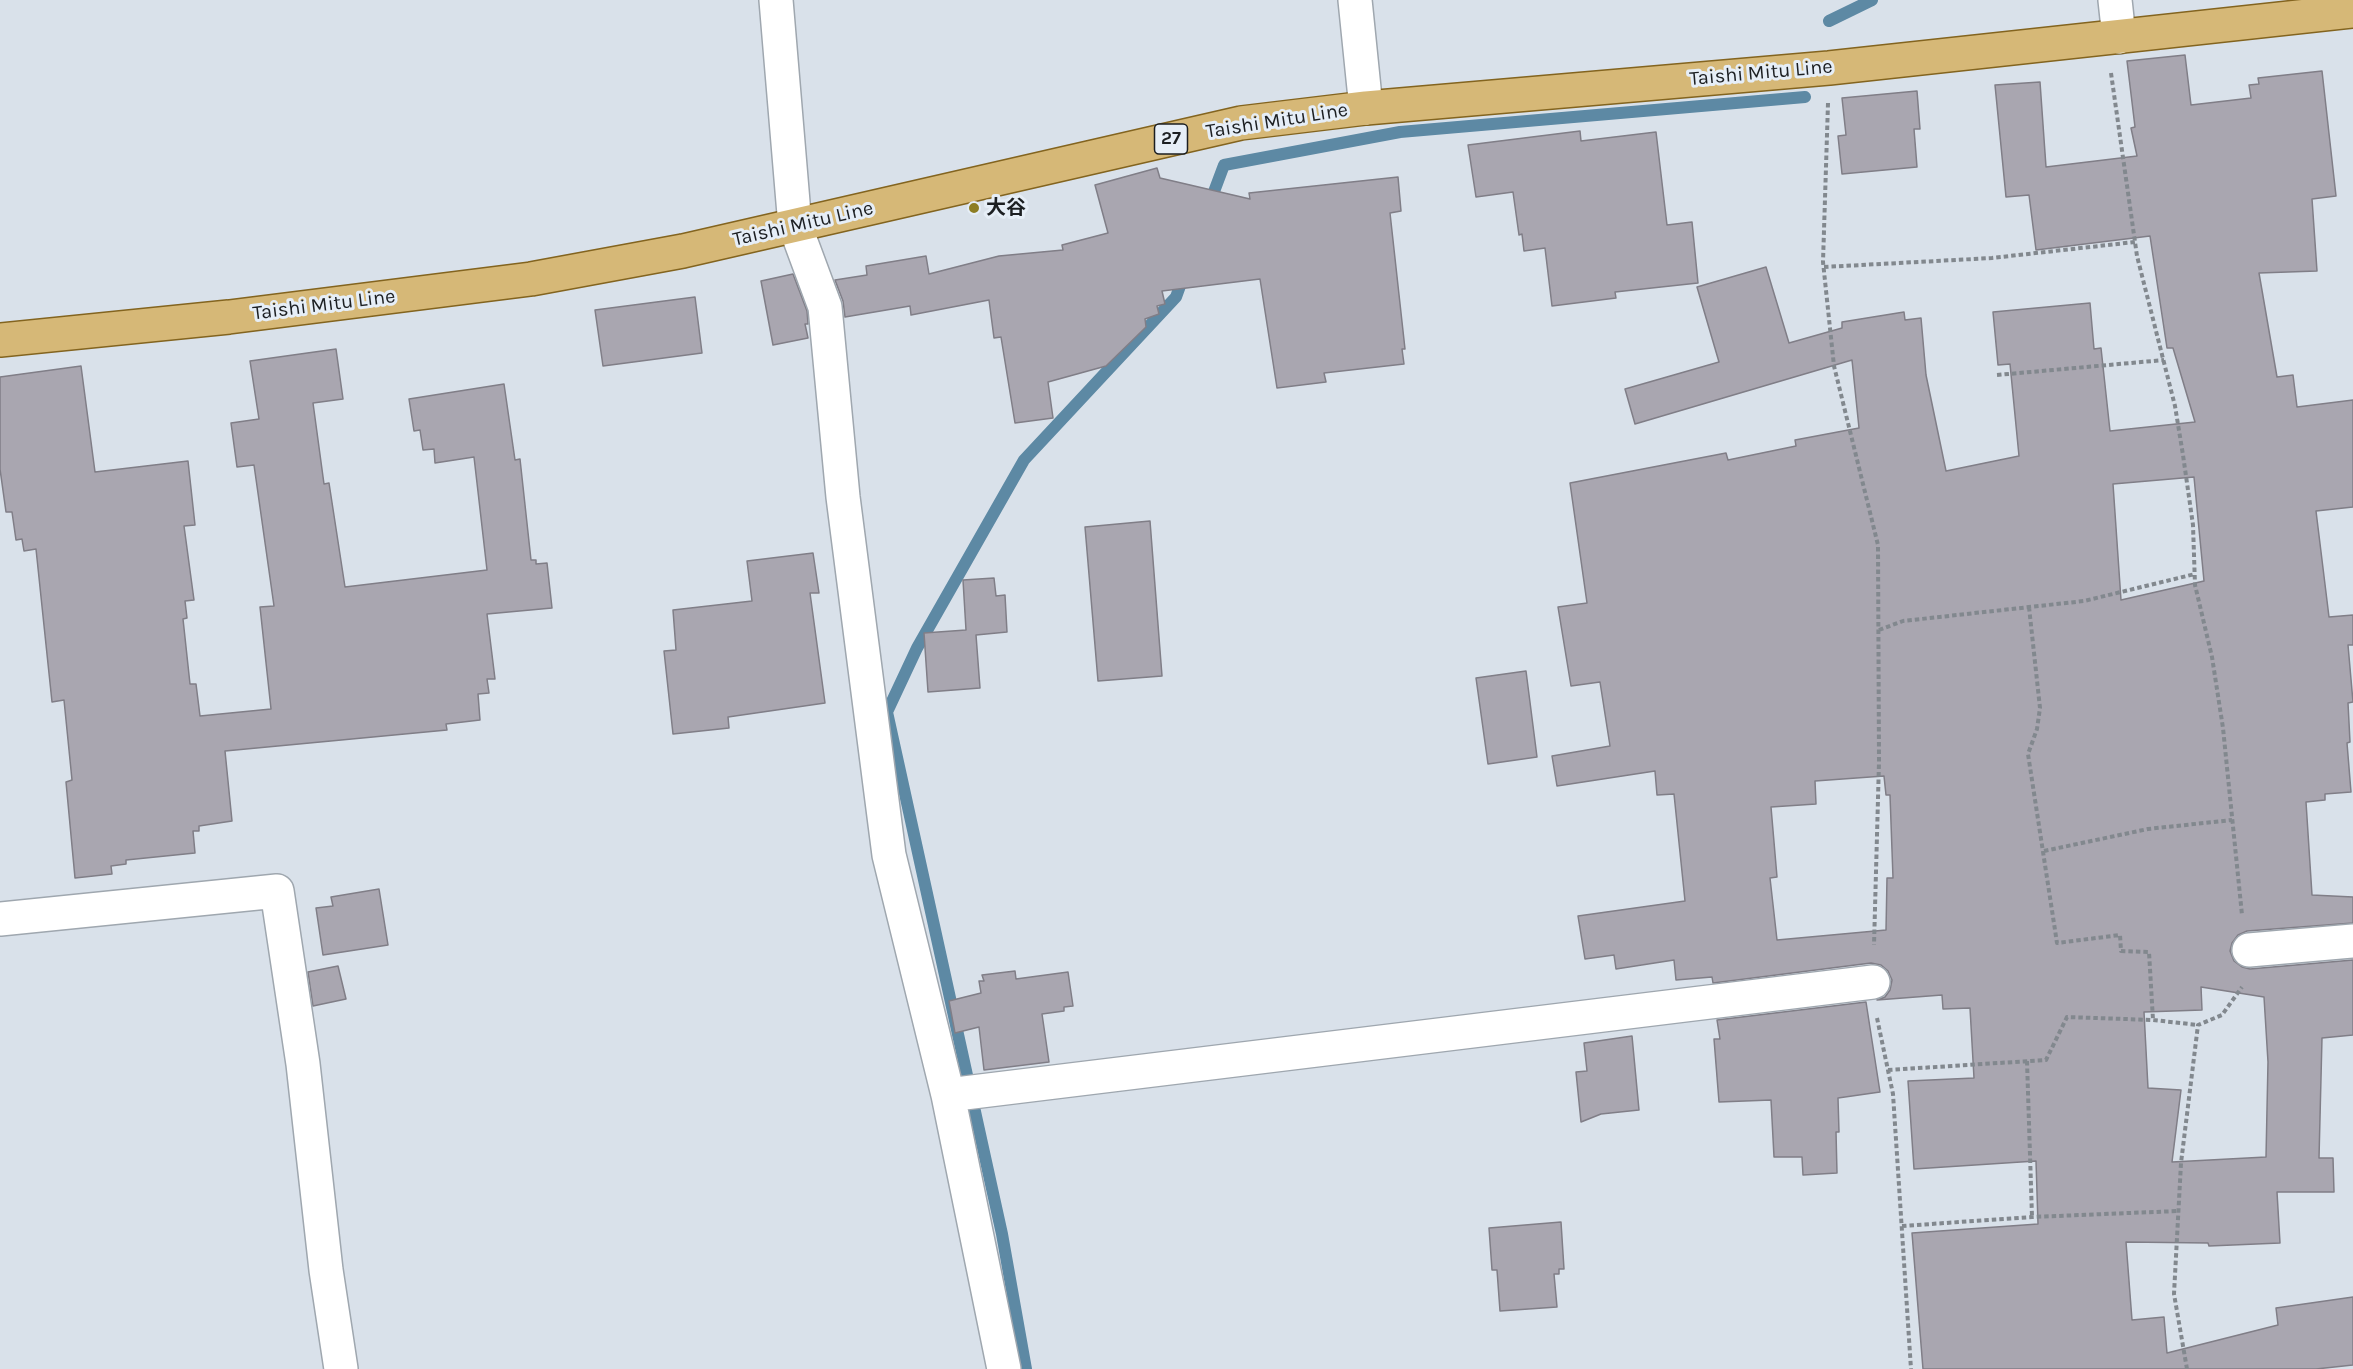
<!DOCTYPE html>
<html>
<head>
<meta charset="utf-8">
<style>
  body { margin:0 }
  canvas { display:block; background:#d9e1ea }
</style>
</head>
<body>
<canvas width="2353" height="1369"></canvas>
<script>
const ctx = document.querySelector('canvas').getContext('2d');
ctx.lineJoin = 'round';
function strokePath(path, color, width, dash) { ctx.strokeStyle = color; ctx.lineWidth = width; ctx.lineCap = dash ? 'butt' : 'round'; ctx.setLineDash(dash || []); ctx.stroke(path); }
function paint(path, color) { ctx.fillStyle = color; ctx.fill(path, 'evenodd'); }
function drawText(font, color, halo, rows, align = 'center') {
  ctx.font = font + ' Karla,"Noto Sans JP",sans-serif'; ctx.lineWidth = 6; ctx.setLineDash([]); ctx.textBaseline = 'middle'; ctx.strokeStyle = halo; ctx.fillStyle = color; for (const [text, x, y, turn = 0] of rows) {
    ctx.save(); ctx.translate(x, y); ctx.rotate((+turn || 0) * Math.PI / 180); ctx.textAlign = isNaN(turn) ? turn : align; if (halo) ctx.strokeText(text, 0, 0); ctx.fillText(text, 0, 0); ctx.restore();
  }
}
const stream = new Path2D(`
  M 1829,21 L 1872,0
  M 1209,205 L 1224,165 L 1400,132 L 1805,97
  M 1026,1369 L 1002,1234 L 887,712 L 917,648 L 1024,460 L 1176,297 L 1184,275`);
const building = new Path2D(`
  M 2185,55 L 2191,105 L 2251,98 L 2249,85 L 2259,84 L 2258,78 L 2322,71 L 2336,196 L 2312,199 L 2317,271 L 2259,273 L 2277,377 L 2293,375 L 2297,407 L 2353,400 L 2353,507 L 2316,511 L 2329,617 L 2353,615 L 2353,645 L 2348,645 L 2353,702 L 2348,703 L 2350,742 L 2347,743 L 2351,792 L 2325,794 L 2325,800 L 2306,802 L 2312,895 L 2353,897 L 2353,923 L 2247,931 L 2238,935 L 2232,943 L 2230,951 L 2234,961 L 2242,967 L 2250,969 L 2353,960 L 2353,1035 L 2322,1038 L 2319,1158 L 2333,1158 L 2334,1192 L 2277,1192 L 2280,1243 L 2209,1246 L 2208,1243 L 2126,1242 L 2132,1320 L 2164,1317 L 2167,1353 L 2278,1325 L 2276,1308 L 2353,1297 L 2353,1365 L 2316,1369 L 1923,1369 L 1912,1233 L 2038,1224 L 2036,1161 L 1914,1169 L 1908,1081 L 1974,1078 L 1970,1008 L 1943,1009 L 1942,995 L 1877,1000 L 1885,997 L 1890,990 L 1892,980 L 1888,971 L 1881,965 L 1871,963 L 1713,983 L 1712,977 L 1676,980 L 1674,960 L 1616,969 L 1614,955 L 1585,959 L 1578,916 L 1685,901 L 1674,794 L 1657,795 L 1655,771 L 1557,786 L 1552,756 L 1610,746 L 1600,682 L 1571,686 L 1558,607 L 1587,603 L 1570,483 L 1726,453 L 1728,460 L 1796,446 L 1795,440 L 1859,428 L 1852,360 L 1635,424 L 1625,389 L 1719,362 L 1697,287 L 1766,267 L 1789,343 L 1842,328 L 1842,322 L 1904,312 L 1905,320 L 1921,318 L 1926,375 L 1946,471 L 2019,456 L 2010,364 L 1998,365 L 1993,312 L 2090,303 L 2094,349 L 2101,348 L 2110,431 L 2195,422 L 2173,348 L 2167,348 L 2150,236 L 2036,250 L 2029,195 L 2006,197 L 1995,85 L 2040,82 L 2046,167 L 2137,156 L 2131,128 L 2135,127 L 2127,61 ZM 2194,477 L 2204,581 L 2121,600 L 2113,484 ZM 1884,776 L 1886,795 L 1890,795 L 1893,878 L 1887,878 L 1886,930 L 1777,940 L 1770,878 L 1777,877 L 1771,807 L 1816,804 L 1815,781 ZM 2201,987 L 2264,997 L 2268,1062 L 2266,1157 L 2172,1162 L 2181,1090 L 2148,1088 L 2144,1012 L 2202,1010 Z
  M 1917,91 L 1920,129 L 1914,129 L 1917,167 L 1842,174 L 1838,136 L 1846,135 L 1842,98 Z
  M 1580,131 L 1581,141 L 1656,132 L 1667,225 L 1692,222 L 1698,283 L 1615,292 L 1616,298 L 1552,306 L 1545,248 L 1524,251 L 1522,234 L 1519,235 L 1513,192 L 1476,197 L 1468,145 Z
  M 1157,168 L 1160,178 L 1250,199 L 1249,193 L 1398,177 L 1401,211 L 1390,213 L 1405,349 L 1402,349 L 1404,364 L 1324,373 L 1326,382 L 1277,388 L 1260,279 L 1162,291 L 1165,304 L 1157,306 L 1159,314 L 1145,319 L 1146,327 L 1106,366 L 1048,382 L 1053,418 L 1015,423 L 1001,337 L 994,338 L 989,300 L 911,315 L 910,306 L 845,317 L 843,301 L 835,280 L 867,275 L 866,266 L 926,256 L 929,274 L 999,256 L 1063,250 L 1062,245 L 1108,233 L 1095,185 Z
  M 793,274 L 807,311 L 808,324 L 805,324 L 808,338 L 773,345 L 761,281 Z
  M 695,297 L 702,353 L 603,366 L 595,310 Z
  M 336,349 L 343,399 L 313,403 L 324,484 L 329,483 L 345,587 L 487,570 L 474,457 L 435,463 L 434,449 L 423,450 L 420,430 L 414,431 L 409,399 L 504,384 L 515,460 L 520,459 L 531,560 L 536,560 L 536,564 L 547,563 L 552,608 L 487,614 L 495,679 L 487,679 L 489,693 L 478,694 L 480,720 L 446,724 L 447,730 L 225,751 L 232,821 L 199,826 L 199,831 L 193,831 L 195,853 L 126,860 L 126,864 L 111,866 L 112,874 L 75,878 L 66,782 L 72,780 L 64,700 L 52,702 L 36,549 L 24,551 L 22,539 L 16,540 L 12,512 L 6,512 L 0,469 L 0,377 L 81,366 L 95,472 L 188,461 L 195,525 L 184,526 L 194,600 L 185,601 L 187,618 L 183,619 L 190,684 L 196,684 L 200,716 L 271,709 L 260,607 L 274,606 L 254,465 L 237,467 L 231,423 L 259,419 L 250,361 Z
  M 1150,521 L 1162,676 L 1098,681 L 1085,527 Z
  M 813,553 L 819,593 L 810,593 L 825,703 L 728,717 L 729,728 L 673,734 L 664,651 L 676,650 L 673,610 L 752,601 L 747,561 Z
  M 994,578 L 996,596 L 1005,595 L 1007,632 L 976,635 L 980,688 L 928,692 L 924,633 L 966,630 L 963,580 Z
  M 1526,671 L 1537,757 L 1488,764 L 1476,678 Z
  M 379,889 L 388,945 L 323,955 L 316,908 L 333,906 L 331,897 Z
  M 338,966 L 346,999 L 313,1006 L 308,972 Z
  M 1015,971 L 1016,979 L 1068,972 L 1073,1006 L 1064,1007 L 1064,1011 L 1042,1014 L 1049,1062 L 984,1070 L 979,1027 L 955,1033 L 949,1001 L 981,993 L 979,981 L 984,981 L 982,975 Z
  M 1866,1002 L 1880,1092 L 1838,1098 L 1839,1132 L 1836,1132 L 1837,1173 L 1803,1175 L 1802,1157 L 1774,1157 L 1771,1100 L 1719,1102 L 1714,1039 L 1720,1039 L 1717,1020 Z
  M 1632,1036 L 1639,1110 L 1601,1114 L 1581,1122 L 1576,1072 L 1587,1071 L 1584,1043 Z
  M 1561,1222 L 1564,1269 L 1559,1269 L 1559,1274 L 1554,1274 L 1557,1307 L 1500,1311 L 1497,1270 L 1492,1270 L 1489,1228 Z`);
const path = new Path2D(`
  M 2111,73 L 2137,256 L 2175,406 L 2183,455 L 2193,525 L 2195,585 L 2212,657 L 2223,728 L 2242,915
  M 1828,103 L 1823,262 L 1834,366 L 1878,545 L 1879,762 L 1874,945
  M 1824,267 L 1992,258 L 2135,242
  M 1997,375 L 2164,360
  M 2029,607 L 2040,708 L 2037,729 L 2028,754 L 2057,943 L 2120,935 L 2121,951 L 2149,952 L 2153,1020
  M 1879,630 L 1903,621 L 2084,601 L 2195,574
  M 2044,851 L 2148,829 L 2232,820
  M 1877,1018 L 1893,1094 L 1911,1369
  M 2027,1061 L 2032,1217
  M 1888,1070 L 2046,1060 L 2067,1017 L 2153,1020 L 2198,1025
  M 1902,1226 L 2032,1217 L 2178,1211
  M 2187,1369 L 2174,1294 L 2181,1163 L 2198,1025 L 2222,1015 L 2242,987`);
const minor = new Path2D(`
  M 776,0 L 795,226 L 825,307 L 843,497 L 889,855 L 948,1095 L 1004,1369
  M 1355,0 L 1366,108
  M 2115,0 L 2119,37
  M 0,919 L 277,891 L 303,1064 L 326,1270 L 341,1369
  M 2249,950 L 2353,941
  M 948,1095 L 1873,982`);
const major = new Path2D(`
  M 0,340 L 229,317 L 531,279 L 683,251 L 1241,123 L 1366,108 L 1829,68 L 2353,11`);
const markers = [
  [974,208,6,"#8d7d23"]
];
const shields = [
  [1171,139,33]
];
const shieldNames = [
  ["27",1171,139]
];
const streetNames = [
  ["Taishi Mitu Line",1761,73,-5],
  ["Taishi Mitu Line",1277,121,-9],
  ["Taishi Mitu Line",803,224,-13],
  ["Taishi Mitu Line",324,305,-7]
];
const poiNames = [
  ["大谷",986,208]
];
strokePath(stream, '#5d89a4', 12);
paint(building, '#a9a6b0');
strokePath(building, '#807e87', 1.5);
strokePath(minor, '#9fa7af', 36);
strokePath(major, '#83641f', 36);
strokePath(path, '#82888e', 4, [4.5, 3]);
strokePath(minor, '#fff', 33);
strokePath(major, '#d6b877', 33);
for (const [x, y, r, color] of markers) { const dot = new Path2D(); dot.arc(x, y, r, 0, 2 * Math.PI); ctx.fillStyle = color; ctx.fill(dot); strokePath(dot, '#e6eef7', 2); }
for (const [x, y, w] of shields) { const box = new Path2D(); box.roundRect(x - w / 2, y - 15, w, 30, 4.5); ctx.fillStyle = '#e6eef7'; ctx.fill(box); strokePath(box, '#1c1f22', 1.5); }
drawText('bold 18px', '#1c1f22', null, shieldNames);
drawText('20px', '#1c1f22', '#e6eef7', streetNames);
drawText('bold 20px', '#1c1f22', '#e6eef7', poiNames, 'left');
</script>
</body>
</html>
